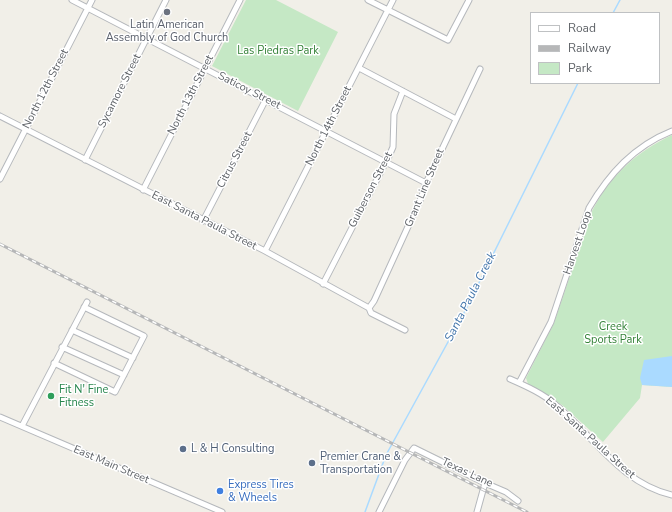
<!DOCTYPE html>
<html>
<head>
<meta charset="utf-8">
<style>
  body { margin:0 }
  #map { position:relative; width:672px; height:512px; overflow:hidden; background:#f1efe8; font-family:"Nunito Sans",sans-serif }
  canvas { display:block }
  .legend { position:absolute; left:530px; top:12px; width:130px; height:72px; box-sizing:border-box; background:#fff; border:1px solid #bfc1c3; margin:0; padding:5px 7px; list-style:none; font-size:12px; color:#5f6368 }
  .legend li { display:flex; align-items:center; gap:8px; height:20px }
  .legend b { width:20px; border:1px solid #bfc1c3 }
</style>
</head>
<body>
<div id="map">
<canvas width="672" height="512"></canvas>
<ul class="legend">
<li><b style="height:5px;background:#fff"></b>Road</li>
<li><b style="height:5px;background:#b6b7b8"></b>Railway</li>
<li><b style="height:11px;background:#c5e8c5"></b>Park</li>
</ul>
</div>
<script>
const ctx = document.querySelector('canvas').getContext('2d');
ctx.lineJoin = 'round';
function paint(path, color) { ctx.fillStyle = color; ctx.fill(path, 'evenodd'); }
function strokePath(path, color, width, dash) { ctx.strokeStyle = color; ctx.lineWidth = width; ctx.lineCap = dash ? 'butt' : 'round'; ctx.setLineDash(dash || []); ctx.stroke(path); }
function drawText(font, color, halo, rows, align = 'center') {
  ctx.font = font + ' "Nunito Sans",sans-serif'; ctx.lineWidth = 3; ctx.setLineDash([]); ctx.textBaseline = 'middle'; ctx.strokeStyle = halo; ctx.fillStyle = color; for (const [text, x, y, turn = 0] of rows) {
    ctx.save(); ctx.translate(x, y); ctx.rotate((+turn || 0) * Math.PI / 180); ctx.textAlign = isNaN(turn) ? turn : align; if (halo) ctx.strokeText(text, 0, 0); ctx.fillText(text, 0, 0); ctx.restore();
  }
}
const green = new Path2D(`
  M 246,0 L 276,0 L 338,32 L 298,111 L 212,66 Z
  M 672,135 L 672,387 L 642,385 L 640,398 L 603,442 L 562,405 L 528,384 L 526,378 L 554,323 L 592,211 C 611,175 636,152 672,135 Z`);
const water = new Path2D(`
  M 672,356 L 672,387 L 642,385 L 640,378 L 644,360 Z`);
const stream = new Path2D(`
  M 613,13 L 620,0
  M 365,512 L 386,455 L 465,311 L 578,83`);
const minor = new Path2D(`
  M 72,0 L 426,183
  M 368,0 L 448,40 L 469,0
  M 359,68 L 456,119
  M 0,116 L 265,251 L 369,308 L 371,313 L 405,330
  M 85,160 L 166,0
  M 0,179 L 92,0
  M 143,190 L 240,0
  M 203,221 L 266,99
  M 265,251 L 393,0
  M 323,284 L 389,156 L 393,147 L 394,114 L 403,91
  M 369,308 L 374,301 L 422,196 L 426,183 L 480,69
  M 72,330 L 133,358
  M 62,347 L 124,375
  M 54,363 L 115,392 L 144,336 L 84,307
  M 510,379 C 526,386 544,394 557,406 C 594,437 622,484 672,495
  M 519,383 L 551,322 L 589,208 C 609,174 634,146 672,131
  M 0,417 L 222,512
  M 22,426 L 87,302
  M 379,512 L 405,460 L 414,448 L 485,483 L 506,492 L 518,501
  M 477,512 L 485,483`);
const rail = new Path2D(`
  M 0,244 L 527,512`);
const markers = [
  [167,12,4,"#6b7280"],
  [51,396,4,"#2e9e5b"],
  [183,449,4,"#5c6f8a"],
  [312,463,4,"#5c6f8a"],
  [220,491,4,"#3f7fe0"]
];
const worshipNames = [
  ["Latin American",167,25],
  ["Assembly of God Church",167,38]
];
const parkNames = [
  ["Las Piedras Park",278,51],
  ["Creek",613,327],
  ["Sports Park",613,340]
];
const streetNames = [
  ["North 12th Street",46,89,-63],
  ["Sycamore Street",120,91,-63],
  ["Saticoy Street",249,91,27],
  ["North 13th Street",191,95,-63],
  ["North 14th Street",329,126,-63],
  ["Citrus Street",235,160,-62],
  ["Grant Line Street",425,188,-67],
  ["Guiberson Street",371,190,-63],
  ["East Santa Paula Street",204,221,27],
  ["Harvest Loop",578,243,-71],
  ["East Santa Paula Street",590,438,42],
  ["East Main Street",111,465,23],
  ["Texas Lane",467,473,25]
];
const leisureNames = [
  ["Fit N' Fine",59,390],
  ["Fitness",59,403]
];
const serviceNames = [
  ["L & H Consulting",191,449],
  ["Premier Crane &",320,457],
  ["Transportation",320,470]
];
const shopNames = [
  ["Express Tires",228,485],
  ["& Wheels",228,498]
];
const waterNames = [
  ["Santa Paula Creek",471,297,-63]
];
paint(green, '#c5e8c5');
paint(water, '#aadaff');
strokePath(stream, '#aadaff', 1.5);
strokePath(minor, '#b5b8bc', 7);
strokePath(minor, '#fff', 5);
strokePath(rail, '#b6b7b8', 3);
strokePath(rail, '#fff', 1.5, [4.5]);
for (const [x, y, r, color] of markers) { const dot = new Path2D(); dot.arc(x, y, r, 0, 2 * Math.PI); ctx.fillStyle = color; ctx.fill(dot); strokePath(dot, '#fff', 1.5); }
drawText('11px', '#5b616d', '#fff', worshipNames);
drawText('11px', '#348238', '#fff', parkNames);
drawText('11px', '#5f6368', '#fff', streetNames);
drawText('11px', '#27864d', '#fff', leisureNames, 'left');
drawText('11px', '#4e5e75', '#fff', serviceNames, 'left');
drawText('11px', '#366cbe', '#fff', shopNames, 'left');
drawText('italic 12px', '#4174aa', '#fff', waterNames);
</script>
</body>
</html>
